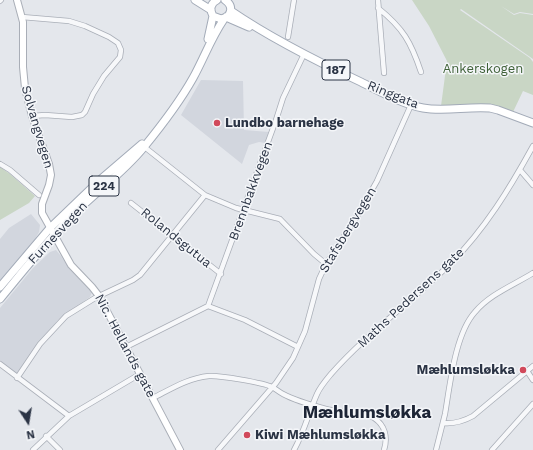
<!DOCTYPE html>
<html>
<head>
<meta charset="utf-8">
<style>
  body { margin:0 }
  #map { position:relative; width:533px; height:450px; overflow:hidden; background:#e4e7ec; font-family:"Work Sans",sans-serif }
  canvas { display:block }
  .north { position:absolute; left:8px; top:402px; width:40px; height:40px; -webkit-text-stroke:3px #f4f6f9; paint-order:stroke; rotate:168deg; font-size:11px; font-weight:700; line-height:16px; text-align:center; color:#2b3445 }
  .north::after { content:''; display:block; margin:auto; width:14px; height:18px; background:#2b3445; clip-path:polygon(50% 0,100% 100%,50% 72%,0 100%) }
</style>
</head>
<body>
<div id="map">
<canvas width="533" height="450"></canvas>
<div class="north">N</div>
</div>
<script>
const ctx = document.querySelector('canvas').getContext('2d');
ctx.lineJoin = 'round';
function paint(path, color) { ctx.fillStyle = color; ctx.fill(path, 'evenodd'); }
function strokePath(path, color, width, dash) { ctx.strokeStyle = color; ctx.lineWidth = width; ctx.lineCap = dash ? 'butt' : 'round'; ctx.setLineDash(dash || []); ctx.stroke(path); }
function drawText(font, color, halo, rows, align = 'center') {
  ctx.font = font + ' "Work Sans",sans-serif'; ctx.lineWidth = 3; ctx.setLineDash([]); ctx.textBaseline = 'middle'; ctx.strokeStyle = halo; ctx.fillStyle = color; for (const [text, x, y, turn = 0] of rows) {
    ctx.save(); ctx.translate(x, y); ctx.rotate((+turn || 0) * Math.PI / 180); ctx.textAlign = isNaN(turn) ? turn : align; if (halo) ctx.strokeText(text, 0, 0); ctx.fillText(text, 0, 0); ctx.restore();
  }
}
const built = new Path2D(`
  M 201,80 L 243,81 L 244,130 L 269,132 L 265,143 L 259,142 L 249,145 L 242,164 L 181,115 Z
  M 31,214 L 40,225 L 39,232 L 31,246 L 0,282 L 0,239 L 9,228 Z
  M 56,250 L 61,256 L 69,268 L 92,292 L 90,297 L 57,321 L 17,375 L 0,363 L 0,308 L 33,268 L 50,252 Z`);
const green = new Path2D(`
  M 412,0 L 497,0 L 501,6 L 514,15 L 520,13 L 533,15 L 533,59 L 461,9 L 460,10 L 530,58 L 533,62 L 533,95 L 523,91 L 513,112 L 498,106 L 441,106 L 447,61 L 429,26 Z
  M 497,0 L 533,0 L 533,14 L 520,12 L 514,14 L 501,6 Z
  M 0,167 L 10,174 L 35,196 L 29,203 L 0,220 Z`);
const street = new Path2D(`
  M 378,0 L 384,73
  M 0,1 L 1,0
  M 378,8 C 403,28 411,42 421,72
  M 22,17 L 69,21 L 85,26 L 109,37 L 118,43 L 121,50 L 120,57 L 104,76 L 93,94 L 85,112 L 82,115 L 72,117 L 45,115 L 32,116
  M 288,37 L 294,0
  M 142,145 L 205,195 L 236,208 L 280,219 L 314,254 L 326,264
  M 0,164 L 10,170 L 39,195
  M 520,170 L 533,185
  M 131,203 L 221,274
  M 208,306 L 276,120 L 283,98 L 304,54
  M 126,347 L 208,306 L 245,320 L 298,347
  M 0,364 L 69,416
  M 527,371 L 533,380
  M 17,378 L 40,344 L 66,316 L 95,298 L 133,280 L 140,275 L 205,195
  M 153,398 C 171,389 188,378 209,376 C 219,375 264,383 272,387 C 276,389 279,392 283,394 C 296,401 311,405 326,409 C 340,413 362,410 374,418 C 385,425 388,437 384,450
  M 443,423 C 454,424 464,421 473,416 L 533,366
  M 46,436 L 60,450
  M 33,450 L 69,416 L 140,374
  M 218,450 L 276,383 L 293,358 L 305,331 L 319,279 L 326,264 L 356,218 L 377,181 L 411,105
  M 294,450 C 304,432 309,412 317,394 C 320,387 326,380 331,374 C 367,333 413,301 451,263 C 485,229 510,188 533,146
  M 436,450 C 439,438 442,426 445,414 C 450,385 455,334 475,312 C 490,294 514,285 533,273
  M 492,450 L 533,404`);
const secondary = new Path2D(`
  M 17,0 L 23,22 L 23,67 L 25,88 L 32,116 L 49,164 L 51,175 L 49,185 L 42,204 L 42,213 L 71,265 L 92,287 L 99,296 L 180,450`);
const primary = new Path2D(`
  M 195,0 L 211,10
  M 217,0 C 211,3 209,9 213,16 L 221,19 C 232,17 234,6 225,0
  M 231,11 C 272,39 316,61 361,82 C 381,92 402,104 423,108 C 445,112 468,106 490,108 L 498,110 L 533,123
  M 226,17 L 249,27
  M 208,39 L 213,16
  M 0,287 L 50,228 L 100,180 L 142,144
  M 0,299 C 24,270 48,239 76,212 C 98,190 124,172 144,147 C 162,125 179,103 193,78 C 204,58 211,38 224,19`);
const markers = [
  [217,123,4,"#d1495b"],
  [523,370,4,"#d1495b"],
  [247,435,4,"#d1495b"]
];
const shields = [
  [336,70,28],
  [104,186,30]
];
const shieldNames = [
  ["187",336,70],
  ["224",104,186]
];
const parkNames = [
  ["Ankerskogen",483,69]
];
const streetNames = [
  ["Ringgata",393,95,22],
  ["Solvangvegen",37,127,74],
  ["Brennbakkvegen",251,191,-70],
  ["Stafsbergvegen",348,230,-59],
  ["Furnesvegen",58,233,-47],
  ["Rolandsgutua",176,238,39],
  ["Maths Pedersens gate",411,298,-43],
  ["Nic. Hellands gate",125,346,62]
];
const poiNames = [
  ["Lundbo barnehage",225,123],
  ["Mæhlumsløkka",515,370,"right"],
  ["Kiwi Mæhlumsløkka",255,435]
];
const districtNames = [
  ["Mæhlumsløkka",367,413]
];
paint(built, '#d2d6de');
paint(green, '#c9d6c5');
strokePath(street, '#a9aeb7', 6);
strokePath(secondary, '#a9aeb7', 8);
strokePath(primary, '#a3abb8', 9);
strokePath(street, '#f7f8fa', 4.5);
strokePath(secondary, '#fff', 6);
strokePath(primary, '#fff', 7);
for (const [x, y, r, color] of markers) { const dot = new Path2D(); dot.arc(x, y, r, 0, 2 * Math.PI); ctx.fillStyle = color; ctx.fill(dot); strokePath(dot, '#f4f6f9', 1.5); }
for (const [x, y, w] of shields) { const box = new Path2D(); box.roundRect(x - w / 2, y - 10, w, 20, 3); ctx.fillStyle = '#f4f6f9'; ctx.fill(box); strokePath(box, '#2b3445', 1); }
drawText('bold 12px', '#2b3445', null, shieldNames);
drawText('13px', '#3f6138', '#f4f6f9', parkNames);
drawText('13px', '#2b3445', '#f4f6f9', streetNames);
drawText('bold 13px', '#2b3445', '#f4f6f9', poiNames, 'left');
drawText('bold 17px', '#1d2536', '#f4f6f9', districtNames);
</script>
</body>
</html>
